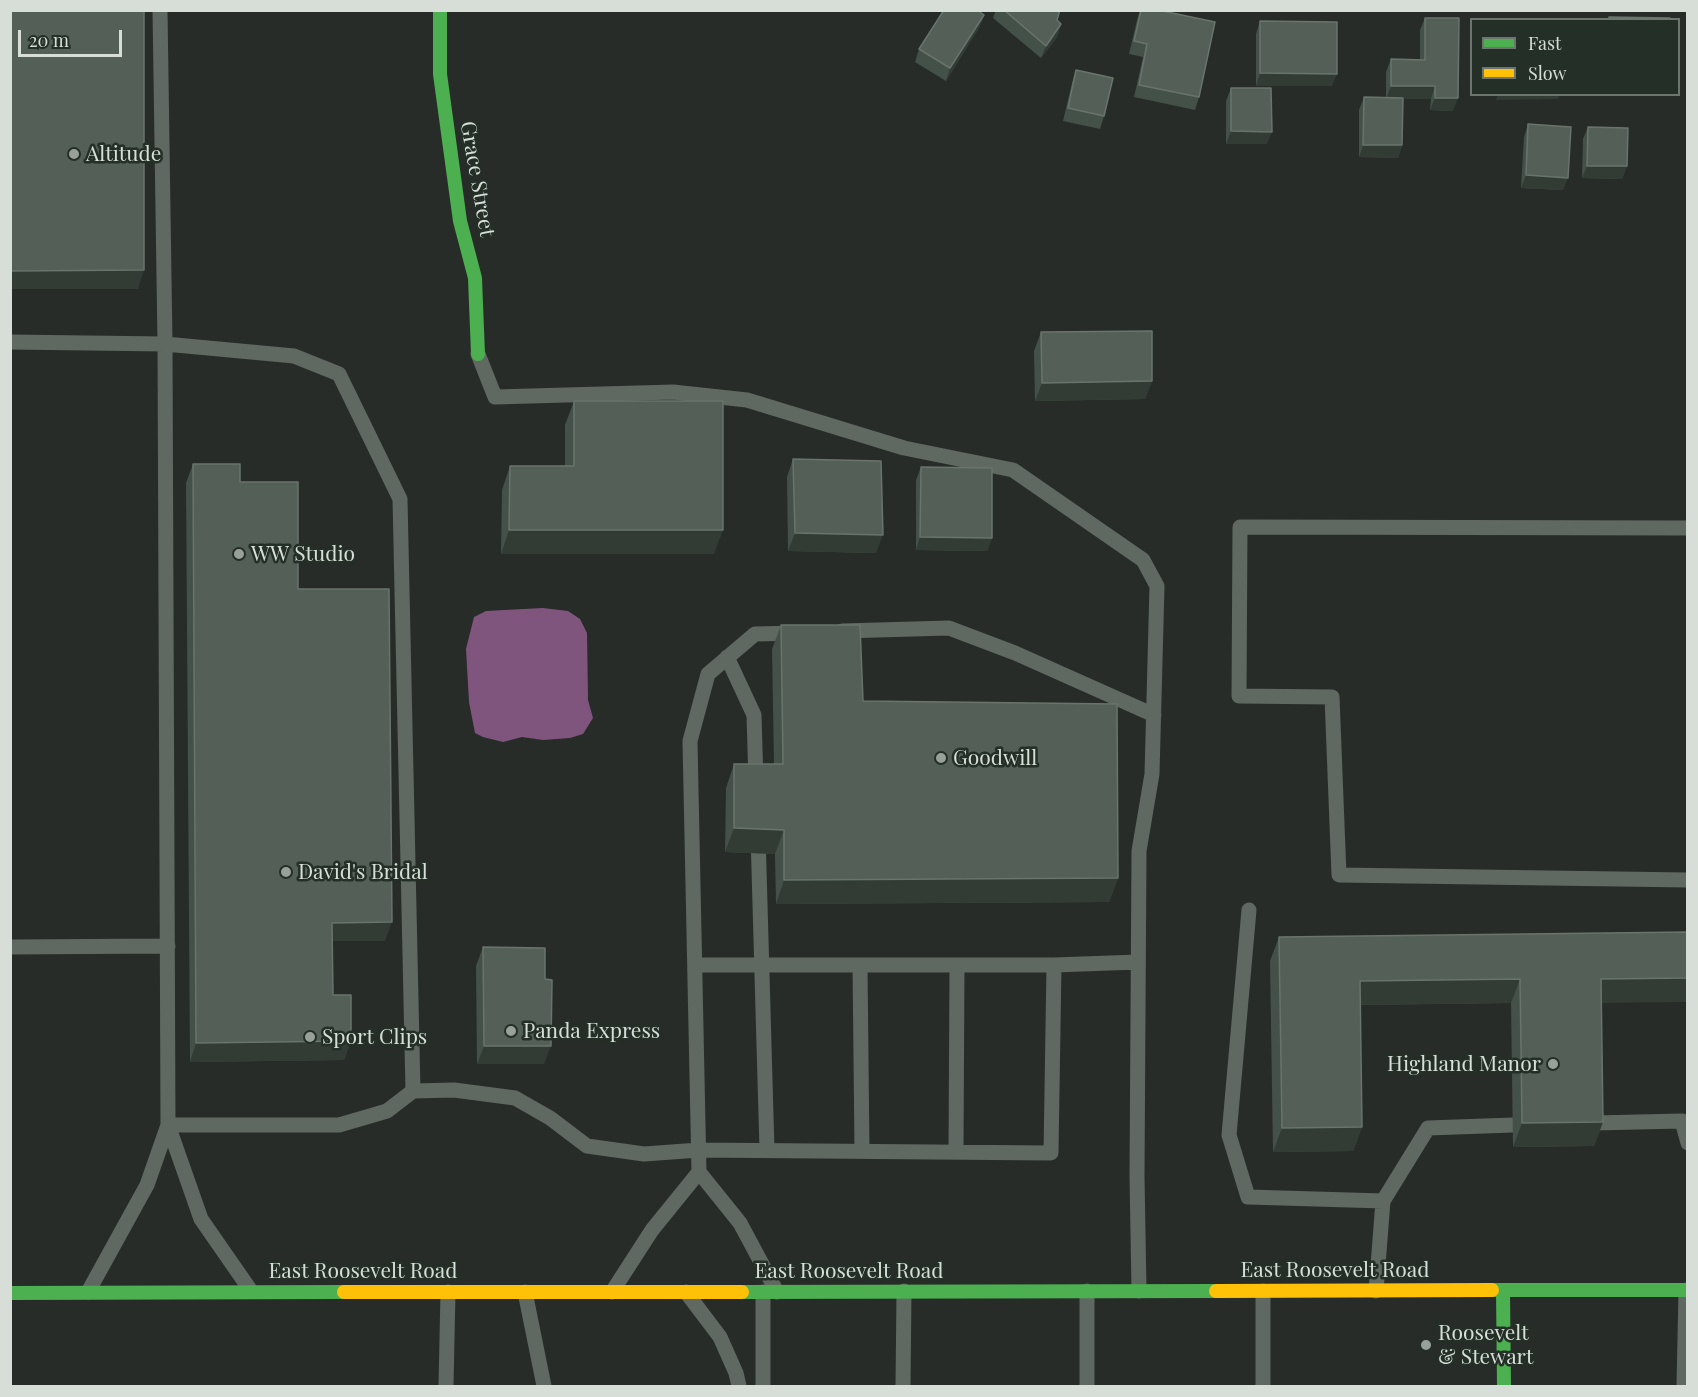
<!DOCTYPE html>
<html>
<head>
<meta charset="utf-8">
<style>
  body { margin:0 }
  #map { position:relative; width:1698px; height:1397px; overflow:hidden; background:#272c28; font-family:"Playfair Display",serif }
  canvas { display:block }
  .frame { position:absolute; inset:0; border:12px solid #d7ded8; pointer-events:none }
  .legend { position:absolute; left:1470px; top:18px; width:210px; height:78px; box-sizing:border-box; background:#242f27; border:2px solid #6c756e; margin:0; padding:8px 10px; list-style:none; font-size:18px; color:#d7ded8 }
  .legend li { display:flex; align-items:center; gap:12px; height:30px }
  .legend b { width:30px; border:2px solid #6c756e }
  .scale { position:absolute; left:18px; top:30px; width:104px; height:27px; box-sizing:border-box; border:3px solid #d7ded8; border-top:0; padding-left:8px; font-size:18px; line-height:21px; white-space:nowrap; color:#d7ded8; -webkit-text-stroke:4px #242f27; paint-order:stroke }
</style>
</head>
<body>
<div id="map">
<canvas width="1698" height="1397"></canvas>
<div class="frame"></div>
<ul class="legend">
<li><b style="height:8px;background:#4caf50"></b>Fast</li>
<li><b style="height:8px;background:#ffc107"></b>Slow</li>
</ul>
<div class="scale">20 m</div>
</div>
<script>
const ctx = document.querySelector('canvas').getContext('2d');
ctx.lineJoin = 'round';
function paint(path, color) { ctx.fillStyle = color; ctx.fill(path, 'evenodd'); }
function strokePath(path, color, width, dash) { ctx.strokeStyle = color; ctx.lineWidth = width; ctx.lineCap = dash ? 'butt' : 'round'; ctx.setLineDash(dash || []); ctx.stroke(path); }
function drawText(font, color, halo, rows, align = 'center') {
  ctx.font = font + ' "Playfair Display",serif'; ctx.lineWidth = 5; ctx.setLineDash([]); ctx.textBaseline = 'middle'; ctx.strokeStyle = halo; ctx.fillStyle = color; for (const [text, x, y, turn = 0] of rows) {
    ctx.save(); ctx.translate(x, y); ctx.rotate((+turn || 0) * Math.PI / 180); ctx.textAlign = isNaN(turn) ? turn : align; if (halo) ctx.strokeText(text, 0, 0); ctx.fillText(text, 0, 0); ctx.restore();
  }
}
const water = new Path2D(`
  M 543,608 L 568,611 L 580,619 L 587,633 L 588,700 L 593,718 L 583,734 L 570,738 L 543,740 L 522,737 L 503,742 L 483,737 L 475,733 L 469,702 L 466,649 L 474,617 L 486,611 Z`);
const lane = new Path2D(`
  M 160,10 L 165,344 L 168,1125 L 201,1219 L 251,1291
  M 10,342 L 165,344 L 294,356 L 339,374 L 400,499 L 413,1091
  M 478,354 L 495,397 L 673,392 L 747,400 L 904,448 L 1013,470 L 1143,560 L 1157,586 L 1152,774 L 1139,851 L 1137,1176 L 1139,1291
  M 1688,528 L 1240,527 L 1239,696 L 1332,697 L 1339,875 L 1688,880
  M 842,631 L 949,628 L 1015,653 L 1154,715
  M 727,657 L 754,715 L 756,783
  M 758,834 L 767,1150
  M 1249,910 L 1229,1135 L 1248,1197 L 1383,1201
  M 10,947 L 168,946
  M 695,965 L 1054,965
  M 860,965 L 862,1151
  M 1594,1123 L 1682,1121 L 1688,1143
  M 168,1125 L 339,1125 L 387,1111 L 413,1091 L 454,1090 L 515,1098 L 550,1118 L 587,1146 L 644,1154 L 699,1150 L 1051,1153 L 1054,965 L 1138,962
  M 956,1152 L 957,965
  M 1376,1291 L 1383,1201 L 1428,1128 L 1513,1125
  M 88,1292 L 147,1185 L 168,1125
  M 525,1292 L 544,1386
  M 612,1292 L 652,1230 L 699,1172
  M 686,1292 L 720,1337 L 736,1373 L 739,1386
  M 777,1292 L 740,1223 L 699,1172 L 690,741 L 708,674 L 755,634 L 797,633
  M 446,1386 L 448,1292
  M 763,1386 L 763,1292
  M 903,1386 L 904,1291
  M 1087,1386 L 1087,1291
  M 1263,1386 L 1263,1291
  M 1684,1386 L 1686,1290`);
const fast = new Path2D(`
  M 440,10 L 440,74 L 460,221 L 475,278 L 478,354
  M 1492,1290 L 1688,1290
  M 1503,1291 L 1504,1386
  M 742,1292 L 1216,1291
  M 10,1293 L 344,1292`);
const slow = new Path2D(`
  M 1216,1291 L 1492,1290
  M 344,1292 L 742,1292`);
const wall = new Path2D(`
  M 996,10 L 1060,10 L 1057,20 L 1061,24 L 1057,37 L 1041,58 L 993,18 Z
  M 1140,10 L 1158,10 L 1199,97 L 1195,110 L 1134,97 L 1143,57 L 1129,54 L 1137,20 Z
  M 984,15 L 979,28 L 946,81 L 915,62 L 919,49 Z
  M 1425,18 L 1453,111 L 1430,110 L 1431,99 L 1403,99 L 1402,145 L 1398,158 L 1359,157 L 1359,110 L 1364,97 L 1386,97 L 1386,72 L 1391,59 L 1420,59 L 1420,30 Z
  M 1260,21 L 1332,86 L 1256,86 L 1256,34 Z
  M 1076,70 L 1104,116 L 1100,129 L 1063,121 L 1072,83 Z
  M 1231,88 L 1267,144 L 1226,144 L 1226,101 Z
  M 1528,124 L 1563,190 L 1521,188 L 1524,137 Z
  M 1588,127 L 1627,166 L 1622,179 L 1582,178 L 1583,139 Z
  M 1041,332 L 1152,381 L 1145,399 L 1035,401 L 1034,351 Z
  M 574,401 L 714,554 L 501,554 L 502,490 L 510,466 L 565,466 L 565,425 Z
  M 793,459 L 876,553 L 788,551 L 787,477 Z
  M 193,464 L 240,482 L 298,589 L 385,941 L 332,941 L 333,995 L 351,1041 L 344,1060 L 190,1062 L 186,483 Z
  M 921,467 L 992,538 L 987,551 L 916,550 L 916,480 Z
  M 781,625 L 863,701 L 1118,878 L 1109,902 L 776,904 L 775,854 L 725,852 L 726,788 L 734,764 L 774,764 L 772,649 Z
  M 1688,932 L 1601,1003 L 1603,1122 L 1594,1146 L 1513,1147 L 1511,1003 L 1360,1005 L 1362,1127 L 1353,1151 L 1273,1152 L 1270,961 L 1279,937 Z
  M 483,947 L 544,1064 L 477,1064 L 476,966 Z`);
const shadedWall = new Path2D(`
  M 984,15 L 979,28 L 946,81 L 950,68 Z
  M 1061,24 L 1057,37 L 1041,58 L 1046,46 Z
  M 1260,73 L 1337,74 L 1332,86 L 1256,86 Z
  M 1391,86 L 1435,86 L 1431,99 L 1386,99 Z
  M 1498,94 L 1560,94 L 1558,99 L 1496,100 Z
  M 1435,98 L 1458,98 L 1453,111 L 1430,110 Z
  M 1231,131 L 1272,132 L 1267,144 L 1226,144 Z
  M 1363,145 L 1402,145 L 1398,158 L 1359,157 Z
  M 1587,166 L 1627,166 L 1622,179 L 1582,178 Z
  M 1526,175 L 1568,178 L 1563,190 L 1521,188 Z
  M 144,270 L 138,289 L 10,289 L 10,271 Z
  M 1152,381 L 1145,399 L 1035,401 L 1042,383 Z
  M 509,530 L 723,530 L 714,554 L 501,554 Z
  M 795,533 L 883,535 L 876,553 L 788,551 Z
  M 920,537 L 992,538 L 987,551 L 916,550 Z
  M 734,828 L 784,830 L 775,854 L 725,852 Z
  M 1118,878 L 1109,902 L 776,904 L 784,880 Z
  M 392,922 L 385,941 L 325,941 L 332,923 Z
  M 1688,978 L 1688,1002 L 1592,1003 L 1601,979 Z
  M 1520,979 L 1511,1003 L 1351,1005 L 1360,981 Z
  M 351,1041 L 344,1060 L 190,1062 L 196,1043 Z
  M 484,1046 L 551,1046 L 544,1064 L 477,1064 Z
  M 1603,1122 L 1594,1146 L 1513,1147 L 1522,1123 Z
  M 1362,1127 L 1353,1151 L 1273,1152 L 1282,1128 Z`);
const building = new Path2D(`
  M 10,10 L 144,10 L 144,270 L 10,271 Z
  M 944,10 L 977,10 L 984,15 L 950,68 L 919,49 Z
  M 1004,10 L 1060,10 L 1057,20 L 1061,24 L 1046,46 Z
  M 1141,10 L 1158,10 L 1215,22 L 1199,97 L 1139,85 L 1147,44 L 1134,41 Z
  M 1609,17 L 1670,18 L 1670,20 L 1609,20 Z
  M 1425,18 L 1459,18 L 1458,98 L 1435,98 L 1435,86 L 1391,86 L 1391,59 L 1425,60 Z
  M 1260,21 L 1337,22 L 1337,74 L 1260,73 Z
  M 1076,70 L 1113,78 L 1104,116 L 1068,108 Z
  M 1231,88 L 1271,88 L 1272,132 L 1231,131 Z
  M 1364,97 L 1403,98 L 1402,145 L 1363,145 Z
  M 1528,124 L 1571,127 L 1568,178 L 1526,175 Z
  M 1588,127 L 1628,128 L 1627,166 L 1587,166 Z
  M 1152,331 L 1152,381 L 1042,383 L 1041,332 Z
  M 574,401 L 723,401 L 723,530 L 509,530 L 510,466 L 574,466 Z
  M 793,459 L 881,461 L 883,535 L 795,533 Z
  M 193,464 L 240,464 L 240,482 L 298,482 L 298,589 L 389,589 L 392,922 L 332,923 L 333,995 L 351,995 L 351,1041 L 196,1043 Z
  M 921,467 L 992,468 L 992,538 L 920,537 Z
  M 781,625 L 860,625 L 863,701 L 1117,704 L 1118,878 L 784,880 L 784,830 L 734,828 L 734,764 L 783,764 Z
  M 1688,932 L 1688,978 L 1601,979 L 1603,1122 L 1522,1123 L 1520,979 L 1360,981 L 1362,1127 L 1282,1128 L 1279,937 Z
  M 483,947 L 545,948 L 545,979 L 552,980 L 551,1046 L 484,1046 Z`);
const markers = [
  [74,154,6,"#99a09a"],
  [239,554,6,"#99a09a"],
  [941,758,6,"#99a09a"],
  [286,872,6,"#99a09a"],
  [511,1031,6,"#99a09a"],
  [310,1037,6,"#99a09a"],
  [1553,1064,6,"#99a09a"],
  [1426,1345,6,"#99a09a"]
];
const poiNames = [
  ["Altitude",86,154],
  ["WW Studio",251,554],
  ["Goodwill",953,758],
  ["David's Bridal",298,872],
  ["Panda Express",523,1031],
  ["Sport Clips",322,1037],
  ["Highland Manor",1541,1064,"right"],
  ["Roosevelt",1438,1333],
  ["& Stewart",1438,1357]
];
const streetNames = [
  ["Grace Street",477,179,80],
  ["East Roosevelt Road",1335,1270],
  ["East Roosevelt Road",363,1271],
  ["East Roosevelt Road",849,1271]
];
paint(water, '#7f557e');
strokePath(lane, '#606862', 15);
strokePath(fast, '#4caf50', 14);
strokePath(slow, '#ffc107', 14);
paint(wall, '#445148');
paint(shadedWall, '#323c35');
paint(building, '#546057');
strokePath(building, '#68746c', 1.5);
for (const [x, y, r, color] of markers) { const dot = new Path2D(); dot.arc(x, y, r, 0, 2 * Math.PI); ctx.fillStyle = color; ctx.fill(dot); strokePath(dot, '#242f27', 2); }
drawText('21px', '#d7ded8', '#242f27', poiNames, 'left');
drawText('21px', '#d7ded8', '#242f27', streetNames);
</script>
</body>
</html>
